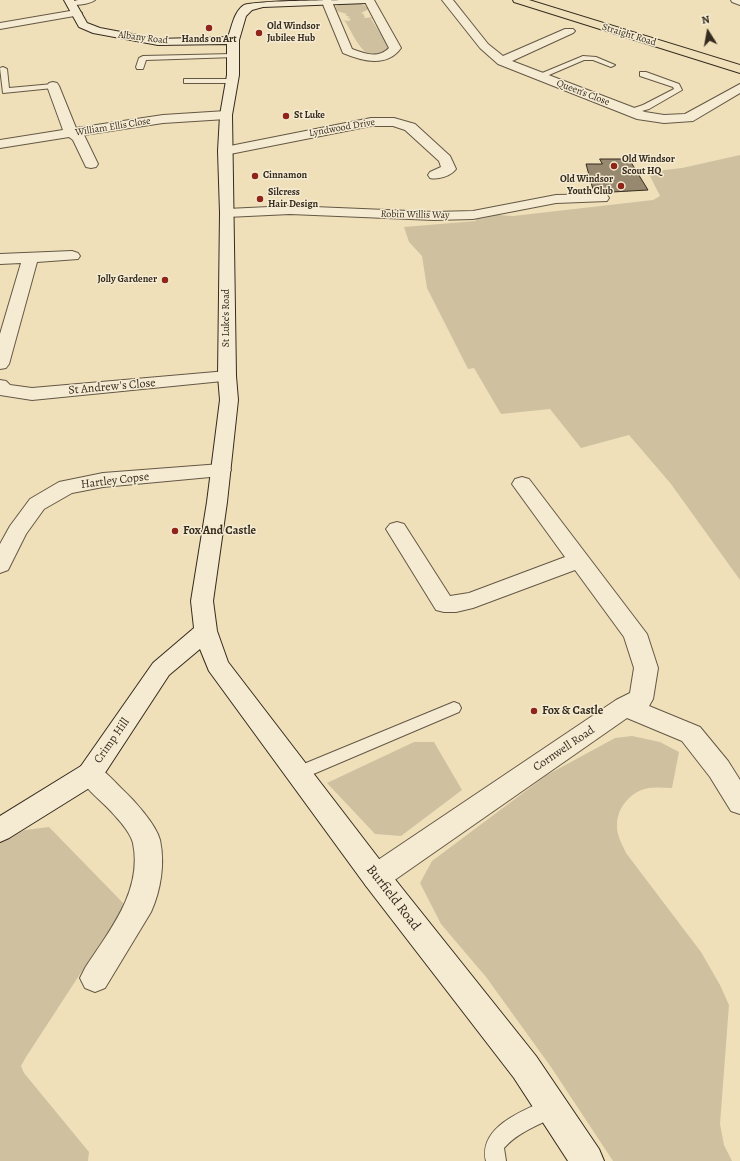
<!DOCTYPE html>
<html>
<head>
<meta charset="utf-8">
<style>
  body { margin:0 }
  #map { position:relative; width:740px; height:1161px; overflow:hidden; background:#efe0ba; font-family:Alegreya,serif }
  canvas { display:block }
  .north { position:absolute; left:688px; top:12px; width:40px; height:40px; -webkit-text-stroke:3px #f5ebd2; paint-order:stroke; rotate:349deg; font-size:11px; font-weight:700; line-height:16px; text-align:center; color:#352b1e }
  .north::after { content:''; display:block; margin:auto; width:14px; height:18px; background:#352b1e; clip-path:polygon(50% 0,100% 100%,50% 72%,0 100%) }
</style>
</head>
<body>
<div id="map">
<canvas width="740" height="1161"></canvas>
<div class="north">N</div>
</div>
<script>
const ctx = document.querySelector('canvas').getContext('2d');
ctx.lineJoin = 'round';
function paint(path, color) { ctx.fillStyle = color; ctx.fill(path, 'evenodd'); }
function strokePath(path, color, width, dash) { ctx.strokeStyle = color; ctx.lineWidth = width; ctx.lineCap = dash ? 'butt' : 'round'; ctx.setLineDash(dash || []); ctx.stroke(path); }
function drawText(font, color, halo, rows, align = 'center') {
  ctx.font = font + ' Alegreya,serif'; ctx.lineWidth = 3; ctx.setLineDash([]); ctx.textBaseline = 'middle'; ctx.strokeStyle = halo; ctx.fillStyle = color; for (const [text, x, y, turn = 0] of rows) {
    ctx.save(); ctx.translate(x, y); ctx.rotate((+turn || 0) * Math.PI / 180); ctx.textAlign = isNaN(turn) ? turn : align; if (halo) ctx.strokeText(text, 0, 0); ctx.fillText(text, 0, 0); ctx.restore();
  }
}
const green = new Path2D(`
  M 342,3 C 352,3 361,1 369,9 L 361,13 L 364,14 L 363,15 L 365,16 L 364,18 L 374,17 L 371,19 L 390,48 L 388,52 C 383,53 375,56 369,54 C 360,51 350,29 345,21 L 341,20 L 349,21 L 351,19 L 347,18 L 350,17 L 345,15 L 347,14 L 337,11 L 335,7 Z
  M 740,155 L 740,580 L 671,484 L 629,435 L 581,448 L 550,409 L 501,414 L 474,368 L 468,369 L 427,288 L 422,256 L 409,242 L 404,227 L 476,221 L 473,215 L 485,214 L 513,216 L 653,200 L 660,196 L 648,172 L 682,168 Z
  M 632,736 L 660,742 L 679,752 L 672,788 C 651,787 638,786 624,804 C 620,809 617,817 617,824 C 616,834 622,844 626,853 L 701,952 L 720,985 L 729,1005 L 720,1124 L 724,1145 L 732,1161 L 613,1161 L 551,1067 L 486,977 L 441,924 L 420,883 L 432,861 L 547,775 L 615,738 Z
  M 414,742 L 434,742 L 462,790 L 401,836 L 375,834 L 327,783 Z
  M 49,827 L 125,905 L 26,1057 L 21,1066 L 24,1073 L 89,1152 L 88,1161 L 0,1161 L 0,842 L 25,830 Z`);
const building = new Path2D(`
  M 600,159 L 629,159 L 648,190 L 594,193 L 586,164 L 602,164 Z`);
const lane = new Path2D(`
  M 78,0 L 95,0 C 90,4 72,7 67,3 Z
  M 233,54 L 235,55 L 235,57 L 146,60 L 143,69 L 137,69 L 136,67 L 139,58 L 143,56 Z
  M 583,56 L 596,57 L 615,65 L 611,67 L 593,60 L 584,60 L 542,78 L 539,78 L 535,76 Z
  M 3,67 L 7,69 L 9,88 L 53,84 L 57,86 L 53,88 L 3,93 L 0,68 Z
  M 640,72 L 646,72 L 679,84 L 682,90 L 649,109 L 631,114 L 628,114 L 628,110 L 643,105 L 674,89 L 673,87 L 640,76 Z
  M 184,79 L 232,79 L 236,81 L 232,83 L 184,83 Z
  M 454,702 L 459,704 L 461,708 L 459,712 L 304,778 L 299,779 L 294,778 L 291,773 L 294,768 Z
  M 552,1098 L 559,1101 L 562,1108 L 559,1115 C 540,1124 518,1132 504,1148 L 506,1161 L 486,1161 C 478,1126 526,1109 552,1098 Z`);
const street = new Path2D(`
  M 323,0 L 331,0 L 332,2 L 352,49 C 365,54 378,59 389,48 L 364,0 L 374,0 L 401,48 C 387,68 362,61 343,53 L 322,2 Z
  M 442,0 L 453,0 L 488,44 L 503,56 L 565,29 L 573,29 L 575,31 L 573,33 L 512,61 L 645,112 L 664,115 L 685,114 L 740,84 L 740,93 L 693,121 L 664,123 L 637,119 L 498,64 L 480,48 Z
  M 731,0 L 740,0 L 740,5 L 732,2 Z
  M 76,10 L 82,13 L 80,15 L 0,29 L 0,23 Z
  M 53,82 L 57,83 L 59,86 L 76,128 L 163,115 L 226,111 L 231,112 L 232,115 L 231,118 L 226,119 L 163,123 L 84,135 L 98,164 L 96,167 L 91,168 L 86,167 L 73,140 L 69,137 L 0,148 L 0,140 L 63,130 L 47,86 L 49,83 Z
  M 371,118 L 394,118 L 415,124 L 450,156 L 456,169 C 451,176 438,180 430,178 L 428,175 L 430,172 L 441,167 L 439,161 L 405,130 L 393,126 L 371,126 L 225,155 L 220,154 L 218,151 L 220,148 L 225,147 Z
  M 602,194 L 607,195 L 609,198 L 607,201 L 556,203 L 473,219 L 434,220 L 290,214 L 227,217 L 222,216 L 220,213 L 222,210 L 227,209 L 290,206 L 434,212 L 473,211 L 556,195 Z
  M 72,251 L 78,253 L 80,256 L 78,259 L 37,262 L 9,364 L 6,368 L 0,369 L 0,334 L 21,263 L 0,264 L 0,254 Z
  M 227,371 L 233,372 L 236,376 L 233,380 L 32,400 L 0,395 L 0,380 L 6,381 L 10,385 L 32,388 Z
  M 221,464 L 228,465 L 231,470 L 228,475 L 221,476 L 103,487 L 72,493 L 44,509 L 26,534 L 8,570 L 0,573 L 0,544 L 10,526 L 30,499 L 59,482 L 103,473 Z
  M 522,477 L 529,479 L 647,634 L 658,668 L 653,699 L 649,706 L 700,727 L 728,761 L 740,780 L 740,814 L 731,811 L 710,777 L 682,741 L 627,718 L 386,886 L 376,890 L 366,886 L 362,877 L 366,868 L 616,700 L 630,693 L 634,668 L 624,637 L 575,570 L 473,608 L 456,612 L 444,612 L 436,610 L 386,529 L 390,524 L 397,522 L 404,524 L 450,596 L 469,593 L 565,557 L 512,484 L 515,479 Z
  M 90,763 C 103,768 111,778 121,788 C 133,799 156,824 160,840 C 165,863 161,890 151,912 L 105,988 L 95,992 L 85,988 L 80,978 L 85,968 C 109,931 143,891 133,843 C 131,835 122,823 116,817 C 104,802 86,791 77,774 L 81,766 Z`);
const secondary = new Path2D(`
  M 64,0 L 74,0 L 87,23 L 100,28 L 158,39 L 228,37 C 232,27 234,11 244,5 C 260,0 349,0 372,0 L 367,3 L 263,7 L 252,10 L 246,16 L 239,40 L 239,75 L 232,115 L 236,376 L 238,400 L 227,502 L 213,601 L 217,631 L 228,662 L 386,868 L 536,1056 L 599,1149 L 604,1161 L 568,1161 L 514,1078 L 366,886 L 209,671 L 200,649 L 169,675 L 99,782 L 9,838 L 0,842 L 0,816 L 81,766 L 153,663 L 194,628 L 191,601 L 207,502 L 220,400 L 218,376 L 220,213 L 218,151 L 220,115 L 227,75 L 227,44 L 158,45 L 93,33 L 79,27 Z`);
const primary = new Path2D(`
  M 513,0 L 529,0 L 740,65 L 740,73 L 514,2 Z`);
const markers = [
  [209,28,4,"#8f2418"],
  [259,33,4,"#8f2418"],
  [286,116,4,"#8f2418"],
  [614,166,4,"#8f2418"],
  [255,176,4,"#8f2418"],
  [621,186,4,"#8f2418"],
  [260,199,4,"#8f2418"],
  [165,280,4,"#8f2418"],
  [175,531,4,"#8f2418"],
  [534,711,4,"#8f2418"]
];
const farPoinames = [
  ["Old Windsor",267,27],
  ["Jubilee Hub",267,39],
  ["Hands on Art",209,40,"center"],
  ["St Luke",294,116],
  ["Old Windsor",622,160],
  ["Scout HQ",622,172],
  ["Cinnamon",263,176],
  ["Old Windsor",613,180,"right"],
  ["Youth Club",613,192,"right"],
  ["Silcress",268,193],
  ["Hair Design",268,205],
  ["Jolly Gardener",157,280,"right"]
];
const farStreetnames = [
  ["Straight Road",629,35,17],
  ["Albany Road",143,38,7],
  ["Queen's Close",583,93,21],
  ["William Ellis Close",113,127,-9],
  ["Lyndwood Drive",342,128,-10],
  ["Robin Willis Way",415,215,1],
  ["St Luke's Road",227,318,-90]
];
const streetNames = [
  ["St Andrew's Close",112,387,-5],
  ["Hartley Copse",115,481,-7],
  ["Crimp Hill",112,741,-55],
  ["Cornwell Road",564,749,-34]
];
const poiNames = [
  ["Fox And Castle",183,531],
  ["Fox & Castle",542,711]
];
const nearStreetnames = [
  ["Burfield Road",393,898,52]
];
paint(green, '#cfc19f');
paint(building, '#96896f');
strokePath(building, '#352b1e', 1);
strokePath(lane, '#645845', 2);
strokePath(street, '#645845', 2);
strokePath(secondary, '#352b1e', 2);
strokePath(primary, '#352b1e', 2);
paint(lane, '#f5ebd2');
paint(street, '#f5ebd2');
paint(secondary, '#f5ebd2');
paint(primary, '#efe0ba');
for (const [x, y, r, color] of markers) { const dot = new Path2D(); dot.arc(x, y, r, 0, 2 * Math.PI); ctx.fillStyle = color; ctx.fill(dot); strokePath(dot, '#f5ebd2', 1.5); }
drawText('bold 10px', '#352b1e', '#f5ebd2', farPoinames, 'left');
drawText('10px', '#352b1e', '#f5ebd2', farStreetnames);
drawText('12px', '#352b1e', '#f5ebd2', streetNames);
drawText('bold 12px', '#352b1e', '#f5ebd2', poiNames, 'left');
drawText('14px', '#352b1e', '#f5ebd2', nearStreetnames);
</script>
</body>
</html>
